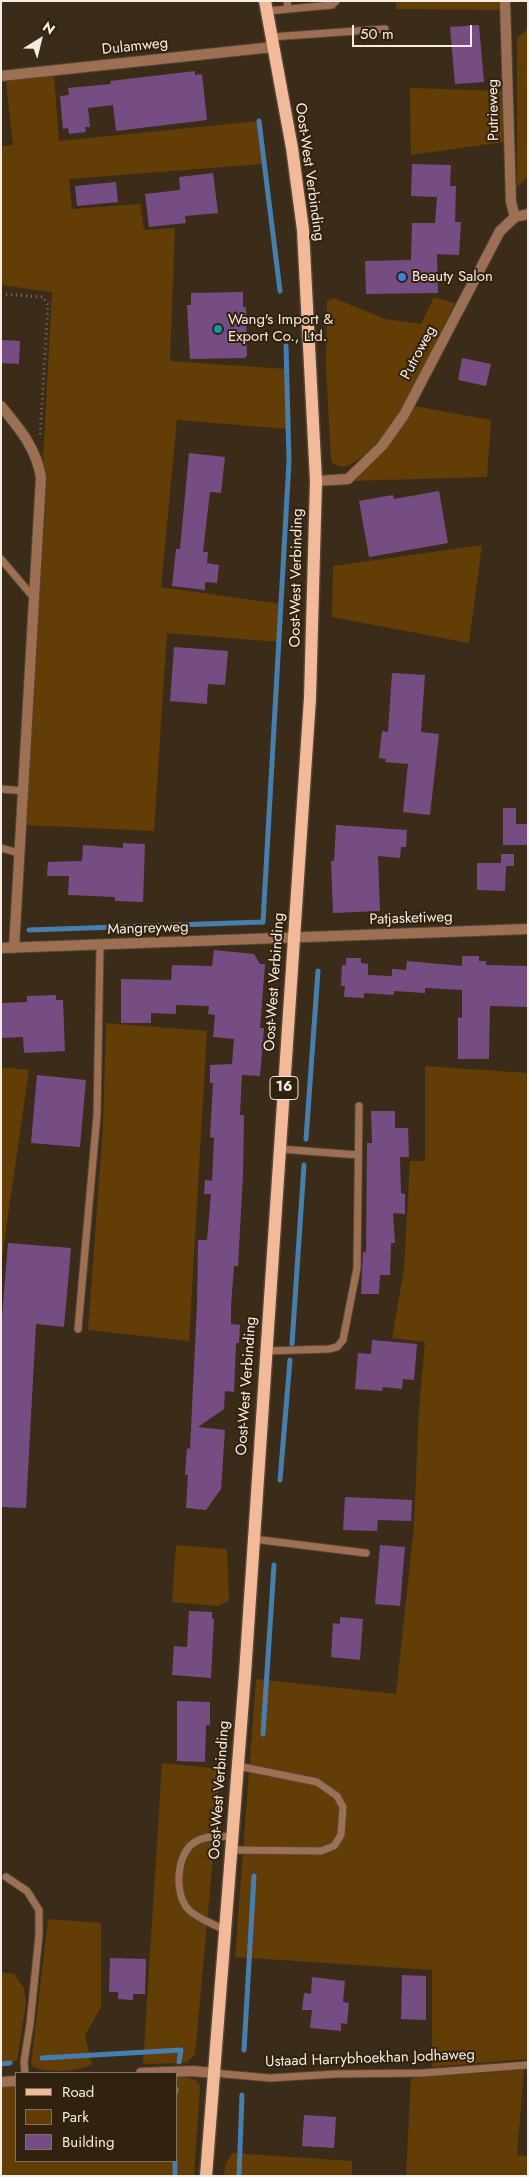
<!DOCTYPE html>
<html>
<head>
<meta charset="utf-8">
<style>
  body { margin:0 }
  #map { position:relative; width:529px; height:2177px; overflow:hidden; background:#3b2b19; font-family:Jost,sans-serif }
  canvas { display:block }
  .frame { position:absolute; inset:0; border:2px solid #f7ece1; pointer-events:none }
  .legend { position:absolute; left:15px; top:2072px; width:162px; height:90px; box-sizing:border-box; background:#31210f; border:1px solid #807263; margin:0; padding:6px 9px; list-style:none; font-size:15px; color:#f7ece1 }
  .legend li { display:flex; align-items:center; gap:10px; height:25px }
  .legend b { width:25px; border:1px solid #807263 }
  .north { position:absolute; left:15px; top:15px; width:50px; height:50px; -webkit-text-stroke:4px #31210f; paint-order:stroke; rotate:36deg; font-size:14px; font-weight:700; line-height:20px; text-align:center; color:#f7ece1 }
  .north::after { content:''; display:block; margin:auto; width:18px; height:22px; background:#f7ece1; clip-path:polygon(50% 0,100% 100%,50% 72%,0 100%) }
  .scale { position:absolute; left:352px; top:25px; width:120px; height:22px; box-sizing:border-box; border:2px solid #f7ece1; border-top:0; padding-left:6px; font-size:15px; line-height:18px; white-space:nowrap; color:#f7ece1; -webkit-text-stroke:4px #31210f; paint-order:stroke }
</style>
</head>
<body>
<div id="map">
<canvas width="529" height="2177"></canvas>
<div class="frame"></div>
<ul class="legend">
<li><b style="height:6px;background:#f2ba99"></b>Road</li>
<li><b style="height:14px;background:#633d06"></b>Park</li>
<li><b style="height:14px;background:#764d82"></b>Building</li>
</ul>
<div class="north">N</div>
<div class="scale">50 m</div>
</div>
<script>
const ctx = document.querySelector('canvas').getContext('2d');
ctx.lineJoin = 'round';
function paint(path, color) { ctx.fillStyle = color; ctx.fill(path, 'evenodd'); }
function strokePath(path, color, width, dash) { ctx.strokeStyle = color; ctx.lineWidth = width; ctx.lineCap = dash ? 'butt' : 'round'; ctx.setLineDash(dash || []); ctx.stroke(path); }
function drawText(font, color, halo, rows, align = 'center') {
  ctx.font = font + ' Jost,sans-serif'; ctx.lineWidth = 4; ctx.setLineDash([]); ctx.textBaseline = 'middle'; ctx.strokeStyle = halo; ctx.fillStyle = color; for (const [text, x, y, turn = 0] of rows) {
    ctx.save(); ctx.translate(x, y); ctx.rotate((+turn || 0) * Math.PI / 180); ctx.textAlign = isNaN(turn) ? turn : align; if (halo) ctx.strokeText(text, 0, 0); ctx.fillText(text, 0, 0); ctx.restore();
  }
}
const green = new Path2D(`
  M 396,1 L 500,1 L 500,10 L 396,9 Z
  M 528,29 L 528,177 L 517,187 L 517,38 Z
  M 54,76 L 59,141 L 259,121 L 263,164 L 69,179 L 72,209 L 140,204 L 144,230 L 175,228 L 170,361 L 286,369 L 288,429 L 177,420 L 161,587 L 281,604 L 279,642 L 167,633 L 154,831 L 25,825 L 47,479 L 43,461 L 52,292 L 1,285 L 1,146 L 13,145 L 6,81 Z
  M 410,88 L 503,91 L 504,142 L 411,155 Z
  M 434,297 L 455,303 C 433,347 391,454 343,467 L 333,464 L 331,460 L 326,366 L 327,301 L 334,298 L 385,319 L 421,324 Z
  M 414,406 L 491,420 L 487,477 L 351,481 L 387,448 Z
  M 482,545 L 469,643 L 332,617 L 333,566 Z
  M 106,1023 L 207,1031 L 189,1341 L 88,1330 L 103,1127 Z
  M 425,1066 L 528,1073 L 528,2059 L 432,2067 L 432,1970 L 235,1957 L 256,1679 L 396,1694 L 414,1526 L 419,1408 L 425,1342 L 392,1338 L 404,1269 L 410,1161 L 425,1161 Z
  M 1,1067 L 29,1070 L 1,1264 Z
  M 176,1545 L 227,1549 L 229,1601 L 217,1606 L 172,1602 Z
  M 162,1763 L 221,1769 L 195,2055 L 186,2063 L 143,2064 Z
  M 48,1919 L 101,1923 L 101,2007 L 85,2035 L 92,2064 C 80,2072 42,2074 31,2065 Z
  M 1,1972 L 14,1974 L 24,1988 L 26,2003 L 17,2061 L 1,2064 Z
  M 524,2070 L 517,2155 L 528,2156 L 528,2176 L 406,2176 L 411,2078 Z
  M 186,2077 L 195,2080 L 200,2085 L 194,2176 L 1,2176 L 1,2086 L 16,2085 L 16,2161 L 176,2161 L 176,2078 Z
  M 232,2153 L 352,2161 L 352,2176 L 224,2176 L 225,2165 Z`);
const stream = new Path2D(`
  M 259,121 L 280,291
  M 29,930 L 263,922 L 289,461 L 286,346
  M 306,1139 L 318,971
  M 292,1344 L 304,1165
  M 280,1480 L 290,1360
  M 263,1734 L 274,1565
  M 244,2050 L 254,1876
  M 42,2058 L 181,2050 L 179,2062
  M 1,2064 L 10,2063
  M 176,2091 L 176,2089
  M 175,2176 L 175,2161
  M 239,2176 L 242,2095`);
const building = new Path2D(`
  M 479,25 L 484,82 L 455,84 L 450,27 Z
  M 195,71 L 195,75 L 202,74 L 207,120 L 116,131 L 113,105 L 88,108 L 90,127 L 85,127 L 86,132 L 69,134 L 68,128 L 63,129 L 60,96 L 69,95 L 68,88 L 111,84 L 110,81 Z
  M 412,164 L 451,165 L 450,186 L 456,186 L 455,222 L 461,222 L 459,255 L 437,254 L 438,293 L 366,294 L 365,261 L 411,260 L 412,223 L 435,223 L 437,197 L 411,196 Z
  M 213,173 L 218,213 L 185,216 L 186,223 L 149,227 L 145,194 L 180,190 L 179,177 Z
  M 116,182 L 118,202 L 77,206 L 75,186 Z
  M 243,292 L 243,307 L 246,307 L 247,356 L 244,358 L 190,359 L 187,305 L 191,305 L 191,293 Z
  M 1,340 L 20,341 L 19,364 L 1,363 Z
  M 462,358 L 491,364 L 486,386 L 458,380 Z
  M 189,453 L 225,457 L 221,493 L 210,492 L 203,552 L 208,552 L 207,563 L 219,565 L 217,583 L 205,582 L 205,590 L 172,586 L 176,549 L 180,549 Z
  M 439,491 L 448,543 L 369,557 L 359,501 L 393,495 L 394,499 Z
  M 174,647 L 228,651 L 225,685 L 208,684 L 207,704 L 170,701 Z
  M 392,673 L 425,675 L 421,732 L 439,734 L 430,815 L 403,812 L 408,764 L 385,762 L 386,759 L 379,758 L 382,731 L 388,732 Z
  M 503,808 L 516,808 L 516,824 L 528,824 L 528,845 L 503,845 Z
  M 336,825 L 407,830 L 406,847 L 401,847 L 400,858 L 378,856 L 380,911 L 333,913 L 331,861 L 334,861 Z
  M 123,843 L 145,844 L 143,902 L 115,901 L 115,897 L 68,895 L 69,876 L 47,876 L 48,862 L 82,861 L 83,845 L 123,848 Z
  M 501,854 L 514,854 L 514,866 L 506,866 L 505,891 L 477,890 L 477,863 L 501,863 Z
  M 214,950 L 254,954 L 260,964 L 265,964 L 260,1028 L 264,1028 L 260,1076 L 242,1075 L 240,1115 L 244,1115 L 243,1175 L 238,1266 L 234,1266 L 231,1306 L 231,1324 L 240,1325 L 239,1343 L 236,1343 L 234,1392 L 225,1391 L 224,1409 L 198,1427 L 225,1430 L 221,1489 L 206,1510 L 186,1508 L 188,1475 L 185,1475 L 187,1448 L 190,1449 L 197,1304 L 198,1240 L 207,1240 L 211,1194 L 204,1194 L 205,1180 L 212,1181 L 214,1138 L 210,1137 L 213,1083 L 210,1083 L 210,1065 L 232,1064 L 234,1039 L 213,1037 L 215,1015 L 208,1014 L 209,1006 L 176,1005 L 176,1014 L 151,1013 L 151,1023 L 121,1023 L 121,979 L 171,980 L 172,965 L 212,966 Z
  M 462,956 L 479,956 L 479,961 L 486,961 L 486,965 L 528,966 L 528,1007 L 490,1006 L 489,1059 L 458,1059 L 458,1017 L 462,1018 L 462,990 L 425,988 L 425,993 L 394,991 L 394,995 L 364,993 L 364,998 L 344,997 L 345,986 L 341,986 L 342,965 L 346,965 L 346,958 L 361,958 L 361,963 L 368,964 L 368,975 L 392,976 L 392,969 L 406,970 L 407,961 L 462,966 Z
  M 56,995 L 56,1000 L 63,1000 L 65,1051 L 24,1053 L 23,1037 L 1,1038 L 1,1003 L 27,1002 L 27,996 Z
  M 37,1075 L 86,1080 L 80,1147 L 31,1143 Z
  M 371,1111 L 395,1111 L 395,1128 L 408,1128 L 409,1157 L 400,1157 L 401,1193 L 405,1194 L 405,1214 L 393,1213 L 395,1243 L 391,1243 L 390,1275 L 380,1275 L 379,1294 L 361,1294 L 363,1252 L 366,1252 L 367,1143 L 372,1143 Z
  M 8,1243 L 71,1248 L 64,1327 L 36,1324 L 26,1508 L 1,1507 L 1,1329 Z
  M 372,1340 L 417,1344 L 414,1380 L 403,1379 L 402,1389 L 383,1387 L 382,1391 L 355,1389 L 358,1353 L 371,1354 Z
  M 345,1497 L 412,1500 L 411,1521 L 378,1520 L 377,1531 L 343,1530 Z
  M 380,1545 L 405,1547 L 400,1606 L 375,1604 Z
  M 189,1611 L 212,1612 L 212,1619 L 214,1619 L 211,1678 L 172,1675 L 174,1646 L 187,1647 Z
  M 340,1617 L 363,1619 L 360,1660 L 331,1657 L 333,1623 L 340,1624 Z
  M 177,1701 L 210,1702 L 210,1725 L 206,1725 L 205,1762 L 177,1761 Z
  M 110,1958 L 146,1959 L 145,1994 L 133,1994 L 133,2000 L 118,1999 L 118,1992 L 109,1992 Z
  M 402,1975 L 426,1976 L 426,2020 L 401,2019 Z
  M 312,1977 L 345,1981 L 343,2002 L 349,2003 L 347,2024 L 341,2023 L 341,2031 L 310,2028 L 312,2010 L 302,2010 L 304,1993 L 311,1994 Z
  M 304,2115 L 336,2117 L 334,2148 L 302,2146 Z`);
const path = new Path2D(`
  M 1,294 L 43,297 L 48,305 L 40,437`);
const lane = new Path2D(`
  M 287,1 L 288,9
  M 267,11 L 332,5 L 336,1
  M 271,37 L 385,29
  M 1,559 L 34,598
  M 1,789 L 24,791
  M 1,848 L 19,853
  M 280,1149 L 358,1155
  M 78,1329 L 97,1115 L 100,946
  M 266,1351 L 329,1349 L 337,1347 L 343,1340 L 357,1268 L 359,1106
  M 253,1539 L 366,1553
  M 232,1850 L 321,1851 L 334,1846 L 341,1835 L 343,1807 L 337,1796 L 317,1782 L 238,1766
  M 6,1877 L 27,1891 L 39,1910 L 39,1935 L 30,2024 L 24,2062 L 25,2073
  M 225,1930 C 214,1924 196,1918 188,1909 C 174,1894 176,1853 195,1842 C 206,1835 221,1837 233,1836
  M 213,2073 L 270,2078 L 336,2074 L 423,2073 L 528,2065`);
const street = new Path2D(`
  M 505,1 L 511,202 L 515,217
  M 1,76 L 273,47
  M 1,406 C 20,429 36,448 41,477 L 14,948
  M 316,481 L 348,479 L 382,446 L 404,415 L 500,231 L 515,217 L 528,214
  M 1,948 L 528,929
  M 141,2073 L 193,2071 L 213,2073
  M 1,2082 L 16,2081`);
const primary = new Path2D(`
  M 206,2176 L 245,1674 L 310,698 L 316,481 L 303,230 L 292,148 L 265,1`);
const markers = [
  [402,277,5,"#3f7fe0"],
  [218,329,5,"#0f9aa8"]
];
const shields = [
  [284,1088,28]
];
const shieldNames = [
  ["16",284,1088]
];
const streetNames = [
  ["Dulamweg",135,47,-6],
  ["Putrieweg",494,110,-91],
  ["Oost-West Verbinding",309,172,82],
  ["Putroweg",419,353,-62],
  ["Oost-West Verbinding",297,578,-89],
  ["Patjasketiweg",411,919,-2],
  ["Mangreyweg",148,929,-2],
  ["Oost-West Verbinding",275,982,-86],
  ["Oost-West Verbinding",247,1386,-86],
  ["Oost-West Verbinding",220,1790,-86],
  ["Ustaad Harrybhoekhan Jodhaweg",370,2059,-2]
];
const poiNames = [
  ["Beauty Salon",412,277],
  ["Wang's Import &",228,320],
  ["Export Co., Ltd.",228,337]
];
paint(green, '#633d06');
strokePath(stream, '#467eae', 5);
paint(building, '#764d82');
strokePath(lane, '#554635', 9);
strokePath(street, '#554635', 12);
strokePath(primary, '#554635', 15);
strokePath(path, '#827364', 3, [1, 4]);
strokePath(lane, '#9d7054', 7);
strokePath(street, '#9d7054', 10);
strokePath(primary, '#f2ba99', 12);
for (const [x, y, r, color] of markers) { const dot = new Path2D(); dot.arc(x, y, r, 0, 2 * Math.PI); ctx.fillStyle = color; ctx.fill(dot); strokePath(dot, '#31210f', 2); }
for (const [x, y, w] of shields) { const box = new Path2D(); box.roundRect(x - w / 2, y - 11.5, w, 23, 4); ctx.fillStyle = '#31210f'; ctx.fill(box); strokePath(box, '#f7ece1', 1); }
drawText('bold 14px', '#f7ece1', null, shieldNames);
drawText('15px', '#f7ece1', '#31210f', streetNames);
drawText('15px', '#f7ece1', '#31210f', poiNames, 'left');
</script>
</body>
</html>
